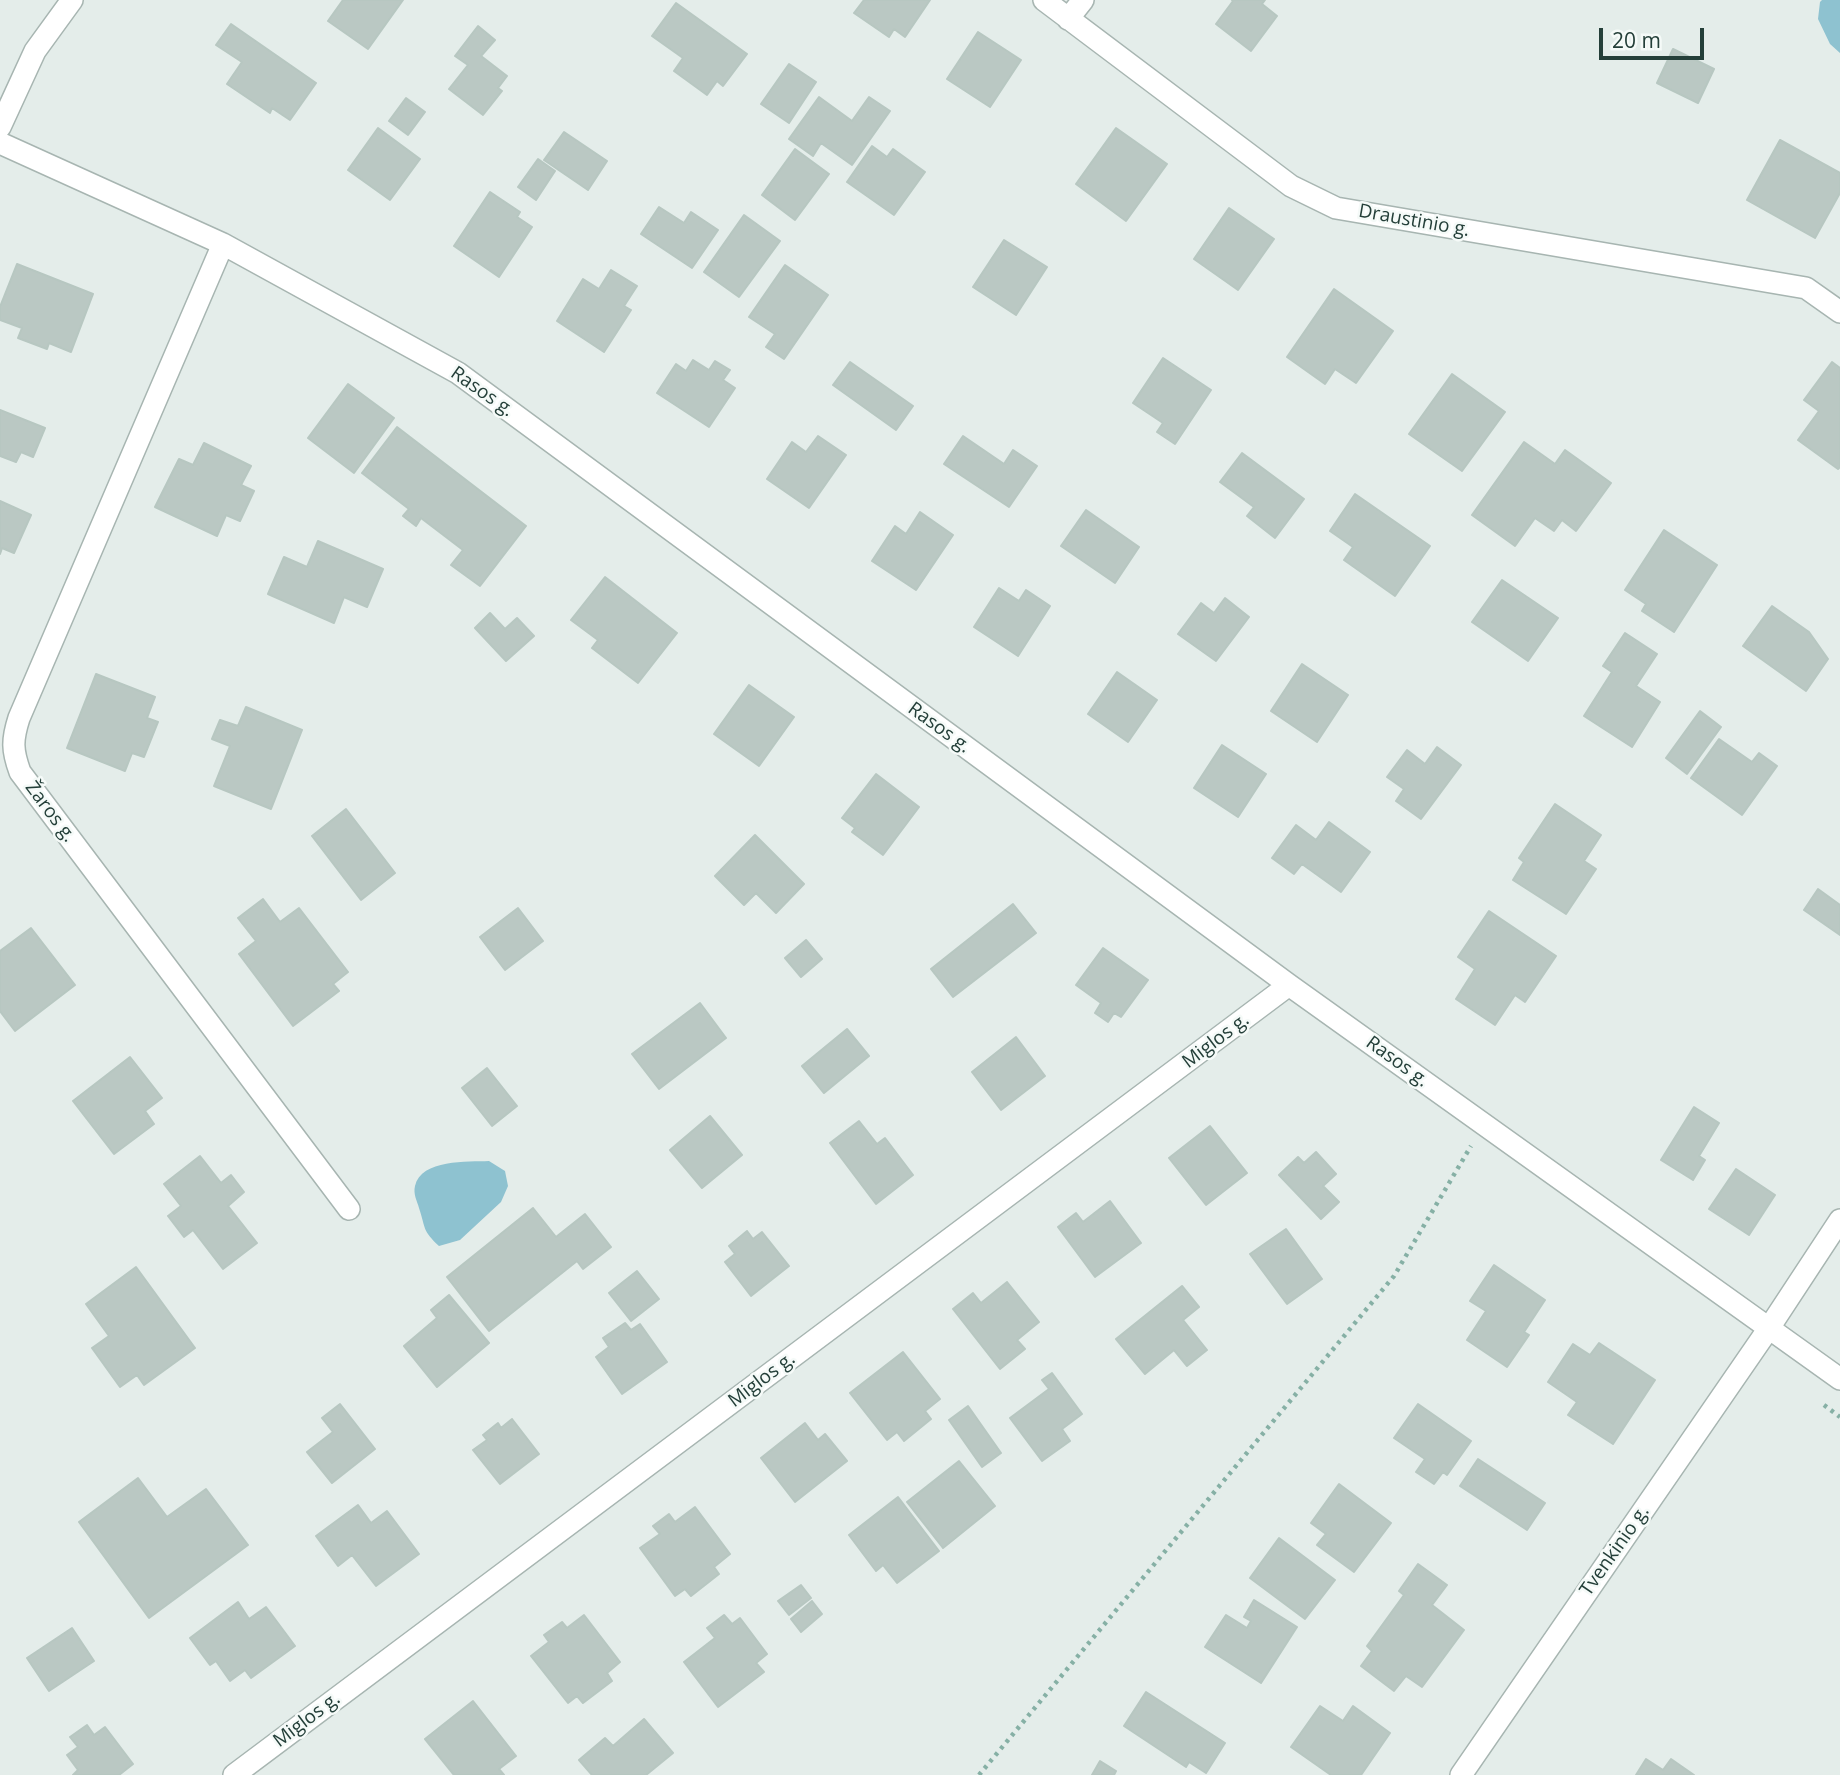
<!DOCTYPE html>
<html>
<head>
<meta charset="utf-8">
<style>
  body { margin:0 }
  #map { position:relative; width:1840px; height:1775px; overflow:hidden; background:#e4edea; font-family:"Open Sans",sans-serif }
  canvas { display:block }
  .scale { position:absolute; left:1599px; top:28px; width:105px; height:32px; box-sizing:border-box; border:4px solid #243f39; border-top:0; padding-left:9px; font-size:21px; line-height:24px; white-space:nowrap; color:#243f39; -webkit-text-stroke:5px #f5faf8; paint-order:stroke }
</style>
</head>
<body>
<div id="map">
<canvas width="1840" height="1775"></canvas>
<div class="scale">20 m</div>
</div>
<script>
const ctx = document.querySelector('canvas').getContext('2d');
ctx.lineJoin = 'round';
function paint(path, color) { ctx.fillStyle = color; ctx.fill(path, 'evenodd'); }
function strokePath(path, color, width, dash) { ctx.strokeStyle = color; ctx.lineWidth = width; ctx.lineCap = dash ? 'butt' : 'round'; ctx.setLineDash(dash || []); ctx.stroke(path); }
function drawText(font, color, halo, rows, align = 'center') {
  ctx.font = font + ' "Open Sans",sans-serif'; ctx.lineWidth = 5; ctx.setLineDash([]); ctx.textBaseline = 'middle'; ctx.strokeStyle = halo; ctx.fillStyle = color; for (const [text, x, y, turn = 0] of rows) {
    ctx.save(); ctx.translate(x, y); ctx.rotate((+turn || 0) * Math.PI / 180); ctx.textAlign = isNaN(turn) ? turn : align; if (halo) ctx.strokeText(text, 0, 0); ctx.fillText(text, 0, 0); ctx.restore();
  }
}
const water = new Path2D(`
  M 1822,0 L 1840,0 L 1840,53 L 1830,44 L 1818,19 L 1820,2 Z
  M 489,1161 L 505,1171 L 508,1186 L 501,1202 L 460,1240 L 439,1246 C 422,1230 426,1229 419,1208 C 417,1201 413,1194 415,1186 C 421,1159 468,1162 489,1161 Z`);
const building = new Path2D(`
  M 343,0 L 403,0 L 368,49 L 328,21 Z
  M 864,0 L 930,0 L 905,37 L 894,29 L 889,37 L 854,13 Z
  M 1232,0 L 1265,0 L 1262,4 L 1277,16 L 1251,51 L 1216,24 L 1233,1 Z
  M 676,3 L 747,54 L 723,86 L 717,81 L 707,95 L 674,71 L 683,58 L 652,36 Z
  M 231,24 L 316,83 L 290,120 L 272,108 L 270,113 L 227,84 L 242,62 L 216,45 Z
  M 478,26 L 495,40 L 481,56 L 507,76 L 498,88 L 502,91 L 483,115 L 449,89 L 468,65 L 455,56 Z
  M 978,32 L 1021,60 L 990,107 L 947,79 Z
  M 1673,49 L 1714,69 L 1698,103 L 1657,83 Z
  M 789,64 L 816,82 L 789,123 L 761,104 Z
  M 819,97 L 852,121 L 869,97 L 890,111 L 852,165 L 821,143 L 813,156 L 789,139 Z
  M 406,98 L 425,112 L 408,135 L 389,121 Z
  M 378,128 L 420,159 L 390,200 L 348,170 Z
  M 1116,128 L 1167,164 L 1126,221 L 1076,184 Z
  M 564,132 L 607,161 L 588,190 L 544,160 Z
  M 1780,140 L 1840,173 L 1840,193 L 1815,238 L 1747,200 Z
  M 872,146 L 887,157 L 893,149 L 925,172 L 894,215 L 847,182 Z
  M 795,149 L 829,174 L 795,220 L 762,195 Z
  M 538,159 L 555,171 L 536,200 L 518,187 Z
  M 490,192 L 520,212 L 517,217 L 532,227 L 499,277 L 454,246 Z
  M 659,207 L 684,223 L 691,212 L 718,230 L 692,268 L 641,234 Z
  M 1229,208 L 1274,239 L 1238,290 L 1194,259 Z
  M 744,215 L 780,241 L 739,297 L 704,272 Z
  M 1004,240 L 1047,267 L 1016,315 L 973,287 Z
  M 17,264 L 93,294 L 71,352 L 49,343 L 47,349 L 18,338 L 22,328 L 0,320 L 0,307 Z
  M 785,265 L 828,295 L 784,359 L 766,347 L 775,334 L 749,317 Z
  M 611,270 L 637,286 L 624,306 L 631,310 L 604,352 L 557,321 L 583,279 L 599,289 Z
  M 1334,289 L 1393,331 L 1356,383 L 1335,369 L 1325,384 L 1287,357 Z
  M 1163,358 L 1211,390 L 1175,444 L 1157,432 L 1163,423 L 1133,403 Z
  M 693,360 L 709,370 L 715,361 L 730,370 L 723,380 L 735,388 L 709,427 L 657,393 L 676,364 L 686,371 Z
  M 850,362 L 913,406 L 896,430 L 833,385 Z
  M 1832,362 L 1840,368 L 1840,467 L 1838,469 L 1798,440 L 1819,411 L 1804,400 Z
  M 1452,374 L 1505,412 L 1462,471 L 1409,434 Z
  M 348,384 L 394,418 L 354,473 L 308,438 Z
  M 0,410 L 45,428 L 33,457 L 21,452 L 16,462 L 0,456 Z
  M 397,427 L 526,526 L 480,586 L 451,565 L 463,550 L 421,518 L 416,526 L 403,516 L 409,509 L 362,473 Z
  M 818,436 L 846,455 L 809,508 L 767,479 L 792,442 L 806,452 Z
  M 963,436 L 1004,464 L 1013,450 L 1037,466 L 1009,507 L 944,464 Z
  M 1524,442 L 1555,464 L 1565,450 L 1611,483 L 1576,531 L 1562,520 L 1554,531 L 1535,518 L 1515,546 L 1472,515 Z
  M 204,443 L 251,466 L 241,485 L 254,491 L 240,521 L 226,515 L 217,536 L 155,507 L 179,459 L 193,465 Z
  M 1242,453 L 1304,499 L 1275,538 L 1247,516 L 1254,507 L 1220,482 Z
  M 1355,494 L 1430,546 L 1395,596 L 1344,560 L 1353,547 L 1330,531 Z
  M 0,501 L 31,515 L 14,553 L 2,548 L 0,554 Z
  M 1086,510 L 1139,547 L 1115,583 L 1061,546 Z
  M 920,512 L 953,535 L 916,590 L 872,561 L 895,526 L 906,534 Z
  M 1664,530 L 1717,565 L 1674,632 L 1642,611 L 1646,604 L 1625,590 Z
  M 318,541 L 383,569 L 367,607 L 344,597 L 334,623 L 268,594 L 284,557 L 307,567 Z
  M 605,577 L 677,633 L 638,683 L 592,648 L 598,640 L 571,620 Z
  M 1502,580 L 1558,618 L 1528,661 L 1472,622 Z
  M 999,588 L 1019,601 L 1026,590 L 1050,606 L 1018,656 L 974,627 Z
  M 1225,598 L 1249,617 L 1216,661 L 1178,634 L 1201,603 L 1214,613 Z
  M 1772,606 L 1809,632 L 1828,659 L 1806,691 L 1743,646 Z
  M 490,613 L 505,629 L 517,618 L 534,636 L 506,661 L 475,628 Z
  M 1625,633 L 1657,654 L 1636,686 L 1660,702 L 1632,747 L 1584,716 L 1612,672 L 1603,666 Z
  M 1302,664 L 1348,695 L 1317,742 L 1271,711 Z
  M 1117,672 L 1157,700 L 1128,742 L 1088,714 Z
  M 96,674 L 155,697 L 147,718 L 158,722 L 144,757 L 132,753 L 125,771 L 67,748 Z
  M 749,685 L 794,717 L 759,766 L 714,734 Z
  M 246,707 L 302,730 L 271,809 L 214,786 L 230,746 L 212,739 L 220,720 L 238,726 Z
  M 1700,711 L 1721,727 L 1687,774 L 1666,758 Z
  M 1719,739 L 1752,762 L 1759,753 L 1777,766 L 1742,815 L 1691,778 Z
  M 1222,745 L 1266,774 L 1238,817 L 1194,788 Z
  M 1437,747 L 1461,765 L 1421,819 L 1396,801 L 1404,789 L 1387,777 L 1407,750 L 1425,764 Z
  M 876,774 L 919,807 L 883,855 L 852,832 L 855,828 L 842,818 Z
  M 1555,804 L 1601,835 L 1584,861 L 1596,869 L 1566,914 L 1513,880 L 1524,862 L 1519,858 Z
  M 346,809 L 395,873 L 361,900 L 312,836 Z
  M 1329,822 L 1370,852 L 1341,892 L 1302,864 L 1294,874 L 1272,858 L 1296,825 L 1316,840 Z
  M 755,835 L 804,884 L 776,913 L 756,893 L 744,905 L 715,876 Z
  M 1818,889 L 1840,905 L 1840,935 L 1804,910 Z
  M 263,899 L 280,922 L 299,908 L 348,972 L 333,984 L 339,991 L 293,1026 L 239,954 L 256,941 L 238,918 Z
  M 1013,904 L 1036,933 L 953,997 L 931,969 Z
  M 518,908 L 543,941 L 505,970 L 480,937 Z
  M 1489,911 L 1556,956 L 1525,1002 L 1515,995 L 1495,1025 L 1456,999 L 1475,969 L 1458,957 Z
  M 31,928 L 75,985 L 15,1031 L 0,1011 L 0,951 Z
  M 806,940 L 822,959 L 801,977 L 785,958 Z
  M 1103,948 L 1148,980 L 1121,1017 L 1114,1013 L 1108,1022 L 1095,1013 L 1101,1003 L 1076,985 Z
  M 700,1003 L 726,1038 L 659,1089 L 632,1054 Z
  M 847,1029 L 869,1056 L 824,1093 L 802,1066 Z
  M 1016,1037 L 1045,1076 L 1001,1110 L 972,1072 Z
  M 130,1057 L 162,1098 L 145,1111 L 154,1124 L 114,1154 L 73,1101 Z
  M 487,1068 L 517,1106 L 492,1126 L 462,1088 Z
  M 1694,1107 L 1719,1123 L 1699,1156 L 1705,1160 L 1693,1180 L 1661,1160 Z
  M 710,1116 L 742,1155 L 702,1188 L 670,1150 Z
  M 859,1121 L 877,1144 L 885,1138 L 913,1175 L 876,1204 L 830,1143 Z
  M 1210,1126 L 1247,1173 L 1206,1205 L 1169,1158 Z
  M 1316,1152 L 1336,1174 L 1323,1186 L 1339,1202 L 1321,1219 L 1279,1175 L 1298,1157 L 1304,1163 Z
  M 200,1156 L 221,1183 L 231,1175 L 244,1192 L 228,1206 L 257,1243 L 223,1269 L 193,1230 L 184,1237 L 168,1216 L 181,1206 L 164,1184 Z
  M 1736,1169 L 1775,1195 L 1749,1235 L 1709,1209 Z
  M 1110,1201 L 1141,1243 L 1095,1277 L 1058,1227 L 1076,1213 L 1083,1222 Z
  M 533,1208 L 556,1237 L 585,1214 L 611,1247 L 583,1269 L 577,1261 L 489,1331 L 447,1277 Z
  M 1286,1229 L 1322,1279 L 1287,1304 L 1250,1254 Z
  M 747,1231 L 753,1239 L 762,1232 L 789,1266 L 751,1296 L 725,1262 L 735,1254 L 729,1246 Z
  M 1494,1265 L 1545,1300 L 1524,1332 L 1529,1335 L 1507,1367 L 1467,1340 L 1486,1311 L 1470,1301 Z
  M 136,1267 L 195,1348 L 144,1385 L 137,1375 L 120,1387 L 92,1348 L 109,1336 L 86,1304 Z
  M 637,1271 L 659,1299 L 631,1321 L 609,1293 Z
  M 1007,1282 L 1039,1322 L 1017,1340 L 1025,1349 L 1000,1369 L 953,1309 L 973,1293 L 981,1303 Z
  M 1182,1286 L 1199,1307 L 1183,1320 L 1207,1350 L 1187,1366 L 1174,1350 L 1145,1374 L 1116,1339 Z
  M 449,1295 L 489,1343 L 437,1387 L 404,1346 L 437,1318 L 431,1310 Z
  M 625,1323 L 631,1330 L 640,1324 L 667,1362 L 622,1394 L 596,1357 L 609,1347 L 603,1338 Z
  M 1599,1343 L 1655,1380 L 1613,1444 L 1568,1415 L 1577,1402 L 1548,1382 L 1573,1344 L 1590,1355 Z
  M 903,1352 L 940,1399 L 925,1411 L 931,1419 L 904,1441 L 897,1432 L 887,1440 L 850,1393 Z
  M 1052,1373 L 1082,1414 L 1062,1429 L 1070,1441 L 1042,1461 L 1010,1418 L 1049,1389 L 1042,1380 Z
  M 340,1404 L 375,1449 L 332,1483 L 307,1452 L 333,1432 L 322,1418 Z
  M 1418,1404 L 1471,1441 L 1447,1475 L 1443,1472 L 1434,1484 L 1416,1472 L 1425,1459 L 1394,1438 Z
  M 968,1406 L 1001,1453 L 982,1467 L 949,1420 Z
  M 512,1419 L 539,1454 L 500,1484 L 473,1450 L 487,1440 L 483,1435 L 498,1423 L 501,1428 Z
  M 805,1423 L 818,1440 L 825,1434 L 847,1461 L 795,1502 L 761,1458 Z
  M 1478,1459 L 1545,1503 L 1527,1530 L 1460,1486 Z
  M 959,1461 L 995,1506 L 943,1548 L 907,1502 Z
  M 138,1478 L 167,1517 L 206,1489 L 248,1545 L 149,1618 L 79,1522 Z
  M 1339,1484 L 1391,1523 L 1354,1572 L 1317,1545 L 1326,1534 L 1311,1523 Z
  M 898,1497 L 939,1551 L 897,1583 L 883,1565 L 876,1571 L 849,1535 Z
  M 358,1505 L 371,1523 L 387,1511 L 419,1554 L 376,1586 L 352,1555 L 338,1566 L 316,1536 Z
  M 695,1507 L 730,1554 L 714,1567 L 719,1574 L 691,1596 L 685,1589 L 675,1596 L 640,1548 L 660,1534 L 653,1526 L 669,1514 L 675,1522 Z
  M 1279,1538 L 1335,1580 L 1305,1619 L 1250,1578 Z
  M 1418,1564 L 1447,1585 L 1432,1605 L 1464,1630 L 1422,1687 L 1406,1676 L 1394,1691 L 1361,1666 L 1372,1651 L 1367,1646 L 1404,1595 L 1399,1591 Z
  M 801,1585 L 811,1598 L 789,1615 L 778,1601 Z
  M 1254,1600 L 1297,1627 L 1261,1683 L 1205,1647 L 1226,1615 L 1247,1628 L 1251,1621 L 1244,1617 Z
  M 812,1601 L 822,1614 L 801,1632 L 791,1619 Z
  M 238,1602 L 249,1619 L 266,1607 L 295,1646 L 251,1678 L 245,1670 L 230,1681 L 216,1661 L 210,1665 L 190,1638 Z
  M 584,1615 L 620,1662 L 607,1673 L 612,1681 L 583,1703 L 577,1696 L 568,1703 L 531,1656 L 549,1642 L 544,1635 L 562,1622 L 567,1628 Z
  M 724,1615 L 732,1624 L 740,1618 L 767,1654 L 756,1663 L 764,1672 L 718,1707 L 684,1662 L 715,1638 L 707,1628 Z
  M 72,1628 L 94,1661 L 49,1691 L 27,1658 Z
  M 1146,1692 L 1225,1743 L 1206,1773 L 1189,1762 L 1186,1767 L 1124,1726 Z
  M 473,1701 L 516,1756 L 499,1769 L 504,1775 L 454,1775 L 425,1739 Z
  M 1320,1706 L 1343,1721 L 1353,1706 L 1390,1733 L 1361,1775 L 1331,1775 L 1291,1747 Z
  M 644,1719 L 673,1753 L 646,1775 L 592,1775 L 579,1760 L 605,1738 L 613,1746 Z
  M 87,1725 L 94,1735 L 105,1727 L 133,1764 L 119,1775 L 73,1775 L 78,1770 L 67,1755 L 78,1747 L 70,1737 Z
  M 1646,1759 L 1663,1770 L 1671,1759 L 1694,1775 L 1636,1775 Z
  M 1100,1761 L 1116,1771 L 1114,1775 L 1092,1775 Z`);
const path = new Path2D(`
  M 1824,1405 L 1840,1417
  M 979,1775 L 1394,1276 L 1471,1146`);
const minor = new Path2D(`
  M 1044,0 L 1291,186 L 1336,208 L 1806,288 L 1840,312
  M 1068,19 L 1083,0
  M 0,127 L 35,51 L 72,0
  M 0,143 L 223,244 L 458,373 L 1289,985 L 1840,1379
  M 223,244 L 19,718 C 12,740 12,750 20,772 L 349,1209
  M 234,1775 L 1289,985
  M 1461,1775 L 1769,1328 L 1840,1220`);
const streetNames = [
  ["Draustinio g.",1414,221,10],
  ["Rasos g.",482,392,35],
  ["Rasos g.",939,728,36],
  ["Žaros g.",50,812,53],
  ["Miglos g.",1216,1041,-37],
  ["Rasos g.",1397,1062,36],
  ["Miglos g.",762,1380,-37],
  ["Tvenkinio g.",1615,1551,-55],
  ["Miglos g.",307,1720,-37]
];
paint(water, '#8ec2d0');
paint(building, '#bac8c3');
strokePath(building, '#b7c7c1', 2);
strokePath(minor, '#a7b5b1', 24);
strokePath(path, '#86b0a5', 4.5, [3.5, 5]);
strokePath(minor, '#fff', 21);
drawText('19px', '#243f39', '#f5faf8', streetNames);
</script>
</body>
</html>
